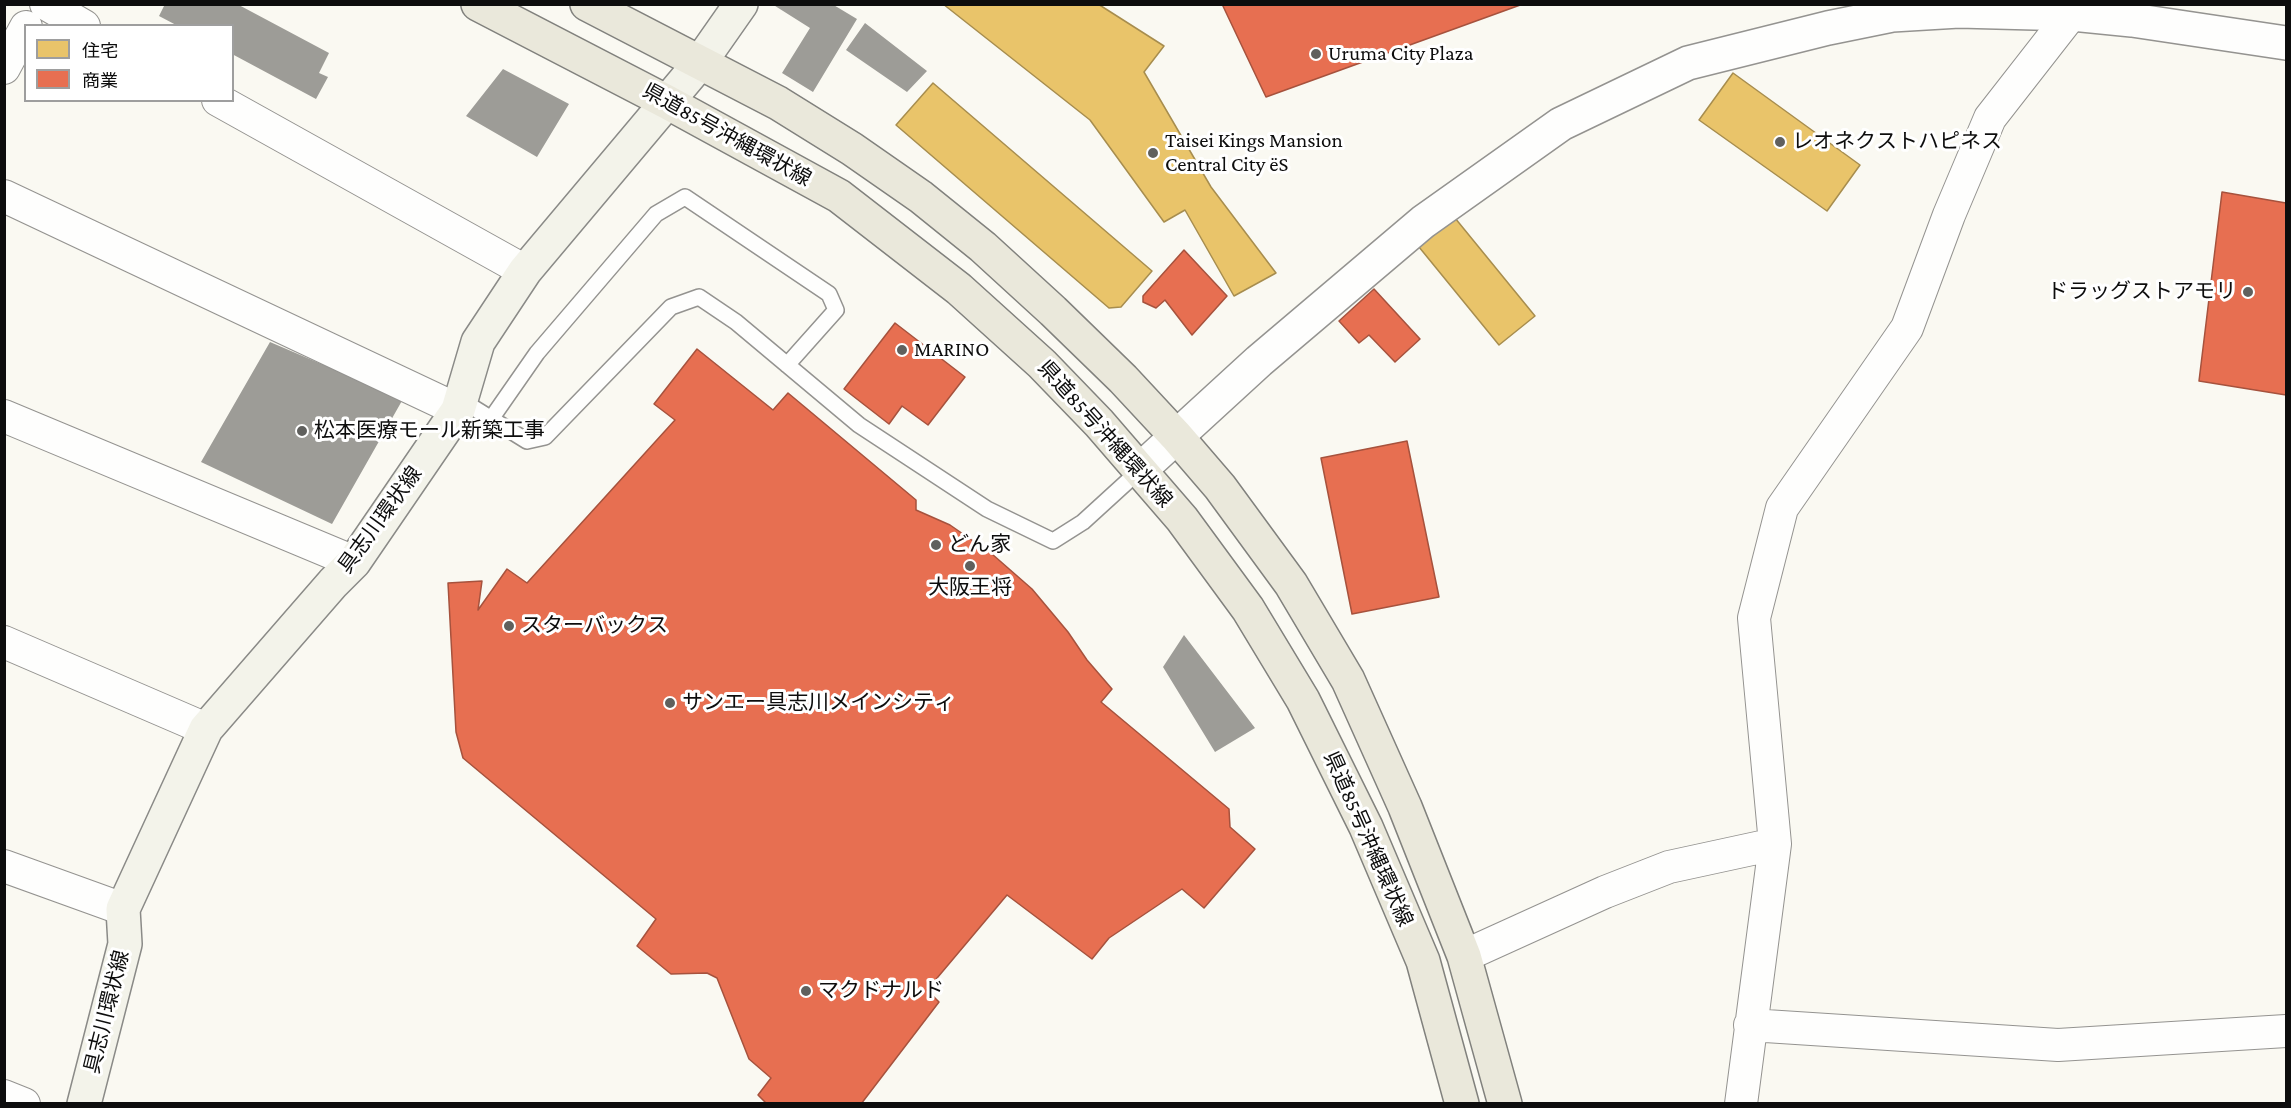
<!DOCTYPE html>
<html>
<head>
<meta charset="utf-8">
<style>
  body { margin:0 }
  #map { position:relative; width:2291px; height:1108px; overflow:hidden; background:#faf9f2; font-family:"Crimson Pro","Noto Sans JP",serif }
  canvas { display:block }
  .frame { position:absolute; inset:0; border:6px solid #0d0d0d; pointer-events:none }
  .legend { position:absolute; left:24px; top:24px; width:210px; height:78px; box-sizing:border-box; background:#fff; border:2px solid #9e9e9e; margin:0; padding:8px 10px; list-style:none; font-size:18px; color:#0d0d0d }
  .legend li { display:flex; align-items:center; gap:12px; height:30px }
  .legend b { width:30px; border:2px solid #9e9e9e }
</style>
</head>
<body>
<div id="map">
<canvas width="2291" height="1108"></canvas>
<div class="frame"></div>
<ul class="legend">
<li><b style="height:16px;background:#e9c46a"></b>住宅</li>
<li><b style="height:16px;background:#e76f51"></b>商業</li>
</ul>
</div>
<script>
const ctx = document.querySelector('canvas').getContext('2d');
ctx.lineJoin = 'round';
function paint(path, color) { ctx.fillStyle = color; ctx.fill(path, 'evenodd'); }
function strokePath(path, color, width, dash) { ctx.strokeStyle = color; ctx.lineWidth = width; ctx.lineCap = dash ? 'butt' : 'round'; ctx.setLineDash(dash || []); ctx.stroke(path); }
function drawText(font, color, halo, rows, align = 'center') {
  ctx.font = font + ' "Crimson Pro","Noto Sans JP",serif'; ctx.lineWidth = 6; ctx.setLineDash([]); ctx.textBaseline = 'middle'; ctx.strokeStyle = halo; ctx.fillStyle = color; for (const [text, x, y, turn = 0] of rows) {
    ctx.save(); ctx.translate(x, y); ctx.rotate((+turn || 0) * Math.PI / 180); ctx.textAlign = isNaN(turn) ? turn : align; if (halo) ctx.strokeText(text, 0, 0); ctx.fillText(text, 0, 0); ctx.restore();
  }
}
const homes = new Path2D(`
  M 943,4 L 1098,4 L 1164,46 L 1144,72 L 1211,187 L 1276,273 L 1234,296 L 1185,210 L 1164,222 L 1090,120 Z
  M 1733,73 L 1860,165 L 1827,211 L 1699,120 Z
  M 933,83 L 1152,271 L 1121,307 L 1109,308 L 896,125 Z
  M 1455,218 L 1535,316 L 1499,345 L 1419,247 Z`);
const shops = new Path2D(`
  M 1222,4 L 1523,4 L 1266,97 Z
  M 2222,192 L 2286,203 L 2286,395 L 2199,381 Z
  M 1184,250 L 1227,296 L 1192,335 L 1165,300 L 1156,308 L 1143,302 L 1143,296 Z
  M 1374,289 L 1420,339 L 1395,362 L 1369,335 L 1359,343 L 1339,321 Z
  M 895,323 L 965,377 L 928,425 L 902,406 L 889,424 L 844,389 Z
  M 697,349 L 773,410 L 788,393 L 916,500 L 916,510 L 950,525 L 992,554 L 1032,589 L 1068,632 L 1087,660 L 1112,689 L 1101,702 L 1229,809 L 1230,827 L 1255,849 L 1204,908 L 1182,889 L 1109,938 L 1092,959 L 1007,895 L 927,990 L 939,1002 L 861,1104 L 767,1104 L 758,1095 L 771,1078 L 749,1059 L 717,978 L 707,973 L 671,974 L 637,946 L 656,919 L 463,758 L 456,732 L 448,583 L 482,581 L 478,610 L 507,569 L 527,583 L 675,420 L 654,404 Z
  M 1407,441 L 1439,597 L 1352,614 L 1321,458 Z`);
const building = new Path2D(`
  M 165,4 L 237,4 L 329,53 L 319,73 L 328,77 L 316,99 L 232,54 L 232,26 L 178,26 L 159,16 Z
  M 772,4 L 832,4 L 857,19 L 813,92 L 782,73 L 810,28 Z
  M 865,23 L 927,71 L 907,92 L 846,50 Z
  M 503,69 L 569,104 L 537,157 L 466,116 Z
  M 270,342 L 403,399 L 332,524 L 201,462 Z
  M 1184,635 L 1255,728 L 1215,752 L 1163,667 Z`);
const service = new Path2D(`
  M 461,400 L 527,441 L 545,437 L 671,307 L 699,297 L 736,322 L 859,425 L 987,509 L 1053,541 L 1083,522 L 1140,470
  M 491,419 L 537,353 L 656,214 L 685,197 L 829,294 L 836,310 L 787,365`);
const minor = new Path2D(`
  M 46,4 L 84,26
  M 4,68 L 26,27
  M 218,100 L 525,271
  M 4,196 L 458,410
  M 4,416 L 354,562
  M 4,642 L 206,729
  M 4,866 L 123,909
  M 1464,956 L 1605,892 L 1669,867 L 1775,844
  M 1750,1025 L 2058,1045 L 2286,1031
  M 4,1096 L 24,1104
  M 1741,1104 L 1775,844 L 1754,618 L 1782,508 L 1907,328 L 1949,215 L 1990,118 L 2079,4`);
const tertiary = new Path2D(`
  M 1140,470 L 1259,361 L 1423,222 L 1561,124 L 1688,63 L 1828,28 L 1892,15 L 1959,11 L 2072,14 L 2132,20 L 2286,43`);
const secondary = new Path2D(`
  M 84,1104 L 125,944 L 123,909 L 206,729 L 333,583 L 354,562 L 458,410 L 478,342 L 525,271 L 699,64 L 741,4`);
const primary = new Path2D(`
  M 478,4 L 667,102 L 839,196 L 959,289 L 1042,364 L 1099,423 L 1182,519 L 1248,609 L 1303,700 L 1366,827 L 1423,961 L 1462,1104
  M 587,4 L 778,103 L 852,149 L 921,197 L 983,247 L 1053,311 L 1123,379 L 1177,437 L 1220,487 L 1291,584 L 1348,680 L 1405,807 L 1464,956 L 1505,1104`);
const markers = [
  [1316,54,6,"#60605d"],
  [1780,142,6,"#60605d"],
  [1153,153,6,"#60605d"],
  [2248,292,6,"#60605d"],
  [902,350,6,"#60605d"],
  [302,431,6,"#60605d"],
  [936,545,6,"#60605d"],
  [970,566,6,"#60605d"],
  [509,626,6,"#60605d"],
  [670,703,6,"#60605d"],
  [806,991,6,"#60605d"]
];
const poiNames = [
  ["Uruma City Plaza",1328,54],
  ["Taisei Kings Mansion",1165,141],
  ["Central City ëS",1165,165],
  ["レオネクストハピネス",1792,142],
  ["ドラッグストアモリ",2236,292,"right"],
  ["MARINO",914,350],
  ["松本医療モール新築工事",314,431],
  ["どん家",948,545],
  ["大阪王将",970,588,"center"],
  ["スターバックス",521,626],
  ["サンエー具志川メインシティ",682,703],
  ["マクドナルド",818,991]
];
const streetNames = [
  ["県道85号沖縄環状線",727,135,29],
  ["県道85号沖縄環状線",1105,434,48],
  ["具志川環状線",380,520,-54],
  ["県道85号沖縄環状線",1368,839,66],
  ["具志川環状線",107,1012,-76]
];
paint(homes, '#e9c46a');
strokePath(homes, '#a78d4e', 1.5);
paint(shops, '#e76f51');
strokePath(shops, '#a6523d', 1.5);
paint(building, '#9d9c97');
strokePath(service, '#949390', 18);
strokePath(minor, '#949390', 34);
strokePath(tertiary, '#949390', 36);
strokePath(secondary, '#8a8a87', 36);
strokePath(primary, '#81817d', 36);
strokePath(service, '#fefefd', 15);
strokePath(minor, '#fefefd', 32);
strokePath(tertiary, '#fefefd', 33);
strokePath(secondary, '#f3f3ea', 33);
strokePath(primary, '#eae8db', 33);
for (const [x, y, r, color] of markers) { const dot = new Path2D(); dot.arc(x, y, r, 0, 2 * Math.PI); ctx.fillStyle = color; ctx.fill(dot); strokePath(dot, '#fff', 2); }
drawText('21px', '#0d0d0d', '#fff', poiNames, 'left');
drawText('21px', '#0d0d0d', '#fff', streetNames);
</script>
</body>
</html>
